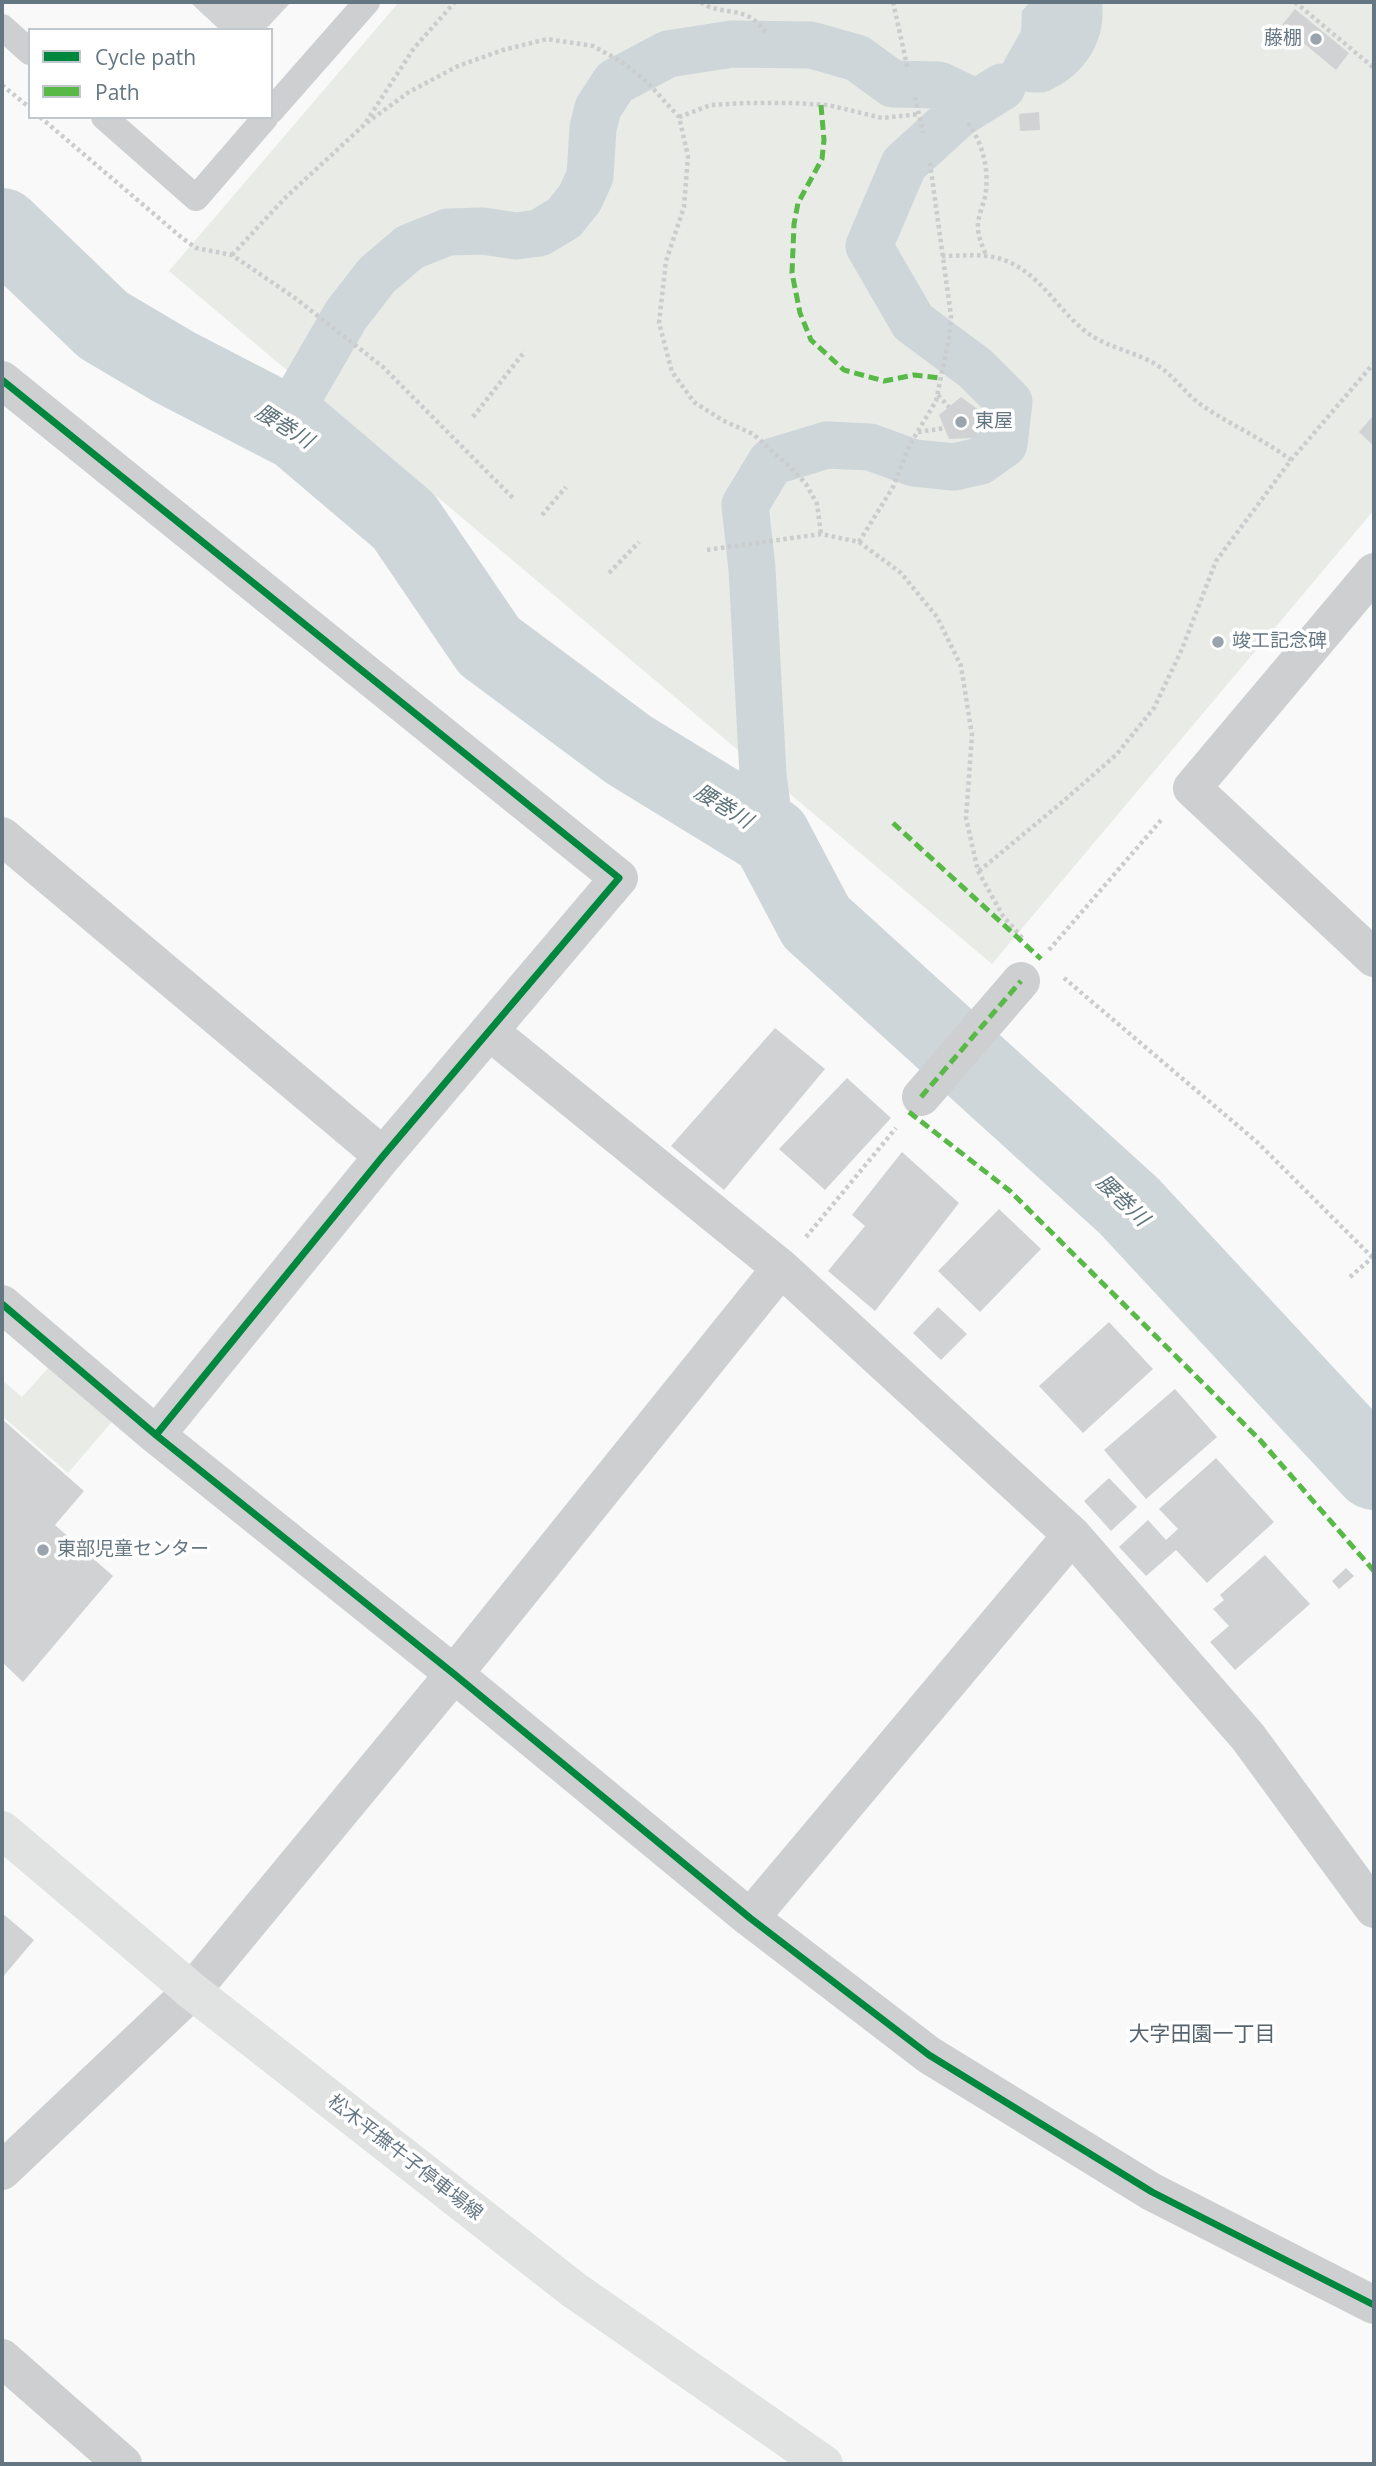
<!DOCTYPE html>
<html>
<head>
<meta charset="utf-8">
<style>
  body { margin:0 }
  #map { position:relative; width:1376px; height:2466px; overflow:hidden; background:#f9f9f9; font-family:"Open Sans",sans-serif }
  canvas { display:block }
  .frame { position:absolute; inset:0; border:4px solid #657683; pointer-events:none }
  .legend { position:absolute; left:28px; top:28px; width:245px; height:91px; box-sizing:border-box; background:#fff; border:2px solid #c1c8cd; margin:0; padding:9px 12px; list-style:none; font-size:21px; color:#657683 }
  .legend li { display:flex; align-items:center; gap:14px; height:35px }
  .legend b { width:35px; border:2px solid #c1c8cd }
</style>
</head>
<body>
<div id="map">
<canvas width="1376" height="2466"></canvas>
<div class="frame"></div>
<ul class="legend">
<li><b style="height:9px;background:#00873e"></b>Cycle path</li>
<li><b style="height:9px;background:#58b947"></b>Path</li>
</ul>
</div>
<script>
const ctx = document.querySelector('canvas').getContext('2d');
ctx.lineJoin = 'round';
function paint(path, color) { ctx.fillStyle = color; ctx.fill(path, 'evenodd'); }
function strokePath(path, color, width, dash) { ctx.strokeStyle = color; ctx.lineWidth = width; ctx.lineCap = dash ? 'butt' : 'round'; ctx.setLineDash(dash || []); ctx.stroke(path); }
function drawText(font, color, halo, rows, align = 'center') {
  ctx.font = font + ' "Open Sans","Noto Sans JP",sans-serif'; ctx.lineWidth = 7; ctx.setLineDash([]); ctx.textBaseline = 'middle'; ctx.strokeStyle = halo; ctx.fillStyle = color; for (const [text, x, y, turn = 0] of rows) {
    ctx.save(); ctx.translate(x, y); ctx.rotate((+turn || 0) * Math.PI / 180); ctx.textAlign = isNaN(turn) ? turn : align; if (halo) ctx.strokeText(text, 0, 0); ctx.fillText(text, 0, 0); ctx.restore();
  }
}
const green = new Path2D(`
  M 399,2 L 1370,2 L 1374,5 L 1374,510 L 992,964 L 169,271 Z
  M 50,1366 L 116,1417 L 68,1473 L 2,1416 L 2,1380 L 22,1397 Z`);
const water = new Path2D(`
  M 1030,2 L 1102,2 C 1106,36 1090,67 1060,85 C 1055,87 1050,91 1045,92 C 1030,94 1016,90 1002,87 L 1003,63 L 1021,31 L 1022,11 Z`);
const canal = new Path2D(`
  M 298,431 L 298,398 L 346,315 L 377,275 L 410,247 L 448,232 L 483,231 L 516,236 L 539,233 L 564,218 L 580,198 L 590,176 L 593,128 L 598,108 L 615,82 L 668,54 L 732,44 L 811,45 L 857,58 L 893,84 L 939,85 L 976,103
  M 771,837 L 763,775 L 752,569 L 745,505 L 771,462 L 827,445 L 870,447 L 914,463 L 954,467 L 980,461 L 1004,444 L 1009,402 L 975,368 L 913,322 L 869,246 L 904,164 L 960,113 L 1002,87`);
const river = new Path2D(`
  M 2,228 L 103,325 L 174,367 L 298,431 L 404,521 L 489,646 L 629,750 L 771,837 L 816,922 L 1129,1206 L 1374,1470`);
const building = new Path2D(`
  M 190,2 L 291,2 L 265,30 L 220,30 Z
  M 1295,9 L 1349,53 L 1336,70 L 1282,25 Z
  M 1039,112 L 1040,130 L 1020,131 L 1019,114 Z
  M 961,397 L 983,413 L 976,438 L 949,439 L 939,415 Z
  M 1374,415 L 1374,446 L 1359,432 Z
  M 775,1028 L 825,1069 L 724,1190 L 671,1146 Z
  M 847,1078 L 891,1118 L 825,1190 L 779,1149 Z
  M 902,1152 L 959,1203 L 875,1311 L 828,1271 L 865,1226 L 852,1215 Z
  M 999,1209 L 1041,1249 L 980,1312 L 938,1271 Z
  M 938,1307 L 967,1334 L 941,1360 L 913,1333 Z
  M 1109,1322 L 1153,1369 L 1083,1433 L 1039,1386 Z
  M 1175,1389 L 1217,1437 L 1146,1499 L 1104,1450 Z
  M 2,1419 L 84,1491 L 55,1525 L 113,1576 L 23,1682 L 2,1662 Z
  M 1216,1458 L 1274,1522 L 1207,1583 L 1176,1550 L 1146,1576 L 1119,1547 L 1148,1520 L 1166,1540 L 1178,1529 L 1159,1509 Z
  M 1109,1478 L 1137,1507 L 1111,1531 L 1084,1501 Z
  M 1265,1555 L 1310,1604 L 1235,1670 L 1210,1642 L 1229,1626 L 1213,1609 L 1224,1600 L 1220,1595 Z
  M 1346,1568 L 1354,1576 L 1339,1589 L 1332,1581 Z
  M 2,1913 L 34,1940 L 2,1978 Z`);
const path = new Path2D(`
  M 701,2 C 716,14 739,8 754,20 C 758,23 762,28 766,32
  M 893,2 L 908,70
  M 1295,2 L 1374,68
  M 2,85 L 30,108
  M 915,97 L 923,133
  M 40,117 L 181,237 L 196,248 L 232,255 L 295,298 L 383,367 L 513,498
  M 679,117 L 711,105 L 746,103 L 793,103 L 828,105 L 882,118 L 919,114
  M 366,122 L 414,48 L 455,2
  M 968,123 C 983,144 990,171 985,197 C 983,205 979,214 978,223 C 977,235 982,245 986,255
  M 232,255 L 286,197 L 365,124 L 409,92 L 458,66 L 503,50 L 547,39 L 593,46 L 620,61 L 647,82 L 679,117 L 688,156 L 684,207 L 666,261 L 659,323 L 672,372 L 694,402 L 722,420 L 753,434 L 790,467 L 806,484 L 817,504 L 821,534
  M 942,256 C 965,256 990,252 1011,263 C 1044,279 1060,313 1089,334 C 1109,348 1136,352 1157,365 C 1174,376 1185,393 1200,404 C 1230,425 1262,438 1291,460
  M 938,395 L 949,407
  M 473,417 L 525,351
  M 918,432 L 945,428
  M 542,515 L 566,487
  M 859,542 L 893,487 L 909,446 L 936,401 L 949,338 L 951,316 L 930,163
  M 707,550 L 821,534 L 859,542 L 901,573 L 937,617 L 961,666 L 972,735 L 966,818 L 978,871 L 1003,916 L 1024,940
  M 609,573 L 639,542
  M 979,871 L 1060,804 L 1116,755 L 1154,708 L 1182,649 L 1216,561 L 1291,460 L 1374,363
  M 1049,950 L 1162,819
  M 1064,978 L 1257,1142 L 1374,1259
  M 806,1237 L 896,1128
  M 1350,1277 L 1373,1257`);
const service = new Path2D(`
  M 2,27 L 30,52
  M 271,111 L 367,2
  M 104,117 L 196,198 L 266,117`);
const pedestrian = new Path2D(`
  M 921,1097 L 1021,981`);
const minor = new Path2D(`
  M 2,380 L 619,878 L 383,1156 L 156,1435
  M 1374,572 L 1192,788 L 1374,958
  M 2,836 L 383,1156
  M 489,1031 L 781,1268 L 1072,1535 L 1248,1737 L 1374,1909
  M 2,1304 L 156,1435 L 454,1674 L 750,1918 L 929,2055 L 1152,2192 L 1374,2305
  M 750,1918 L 1072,1535
  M 2,2171 L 192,1991 L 454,1674 L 781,1268
  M 2,2358 L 123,2464`);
const secondary = new Path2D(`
  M 2,1830 L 192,1991 L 574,2290 L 824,2464`);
const quiet = new Path2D(`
  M 821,105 L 824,140 L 822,159 L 798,203 L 794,224 L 792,273 L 800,313 L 811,340 L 844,370 L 884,381 L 914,375 L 940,378
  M 893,823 L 1041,959
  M 921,1097 L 1021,981
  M 909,1112 L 1010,1191 L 1260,1440 L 1374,1571`);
const cycleway = new Path2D(`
  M 2,380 L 619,878 L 383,1156 L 156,1435
  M 2,1304 L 156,1435 L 454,1674 L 750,1918 L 929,2055 L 1152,2192 L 1374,2305`);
const markers = [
  [1316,39,7,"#99a4ac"],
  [961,422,7,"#99a4ac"],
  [1218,642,7,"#99a4ac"],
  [43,1550,7,"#99a4ac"]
];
const poiNames = [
  ["藤棚",1302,39,"right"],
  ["東屋",975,422],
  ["竣工記念碑",1232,642],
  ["東部児童センター",57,1550]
];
const streetNames = [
  ["松木平撫牛子停車場線",405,2158,38]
];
const waterNames = [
  ["腰巻川",284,427,32],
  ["腰巻川",723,807,32],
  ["腰巻川",1122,1201,44]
];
const neighbourhoodNames = [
  ["大字田園一丁目",1202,2035]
];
paint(green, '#e8ebe6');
paint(water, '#ced6d9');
strokePath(canal, '#ced6d9', 47);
strokePath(river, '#ced6d9', 80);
paint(building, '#d0d2d3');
strokePath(path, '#cbcccd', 4.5, [3.5, 3.5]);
strokePath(service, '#cecfd0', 26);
strokePath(pedestrian, '#cecfd0', 38);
strokePath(minor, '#cecfd0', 38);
strokePath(secondary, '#e1e2e2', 38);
strokePath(quiet, '#58b947', 5, [10, 5]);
strokePath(cycleway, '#00873e', 7);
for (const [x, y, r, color] of markers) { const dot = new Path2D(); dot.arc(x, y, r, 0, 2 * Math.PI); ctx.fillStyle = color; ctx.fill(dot); strokePath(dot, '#fff', 2.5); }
drawText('19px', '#657683', '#fff', poiNames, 'left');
drawText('19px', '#657683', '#fff', streetNames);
drawText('italic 21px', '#60757c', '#fff', waterNames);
drawText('21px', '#57646e', '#fff', neighbourhoodNames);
</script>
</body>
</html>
